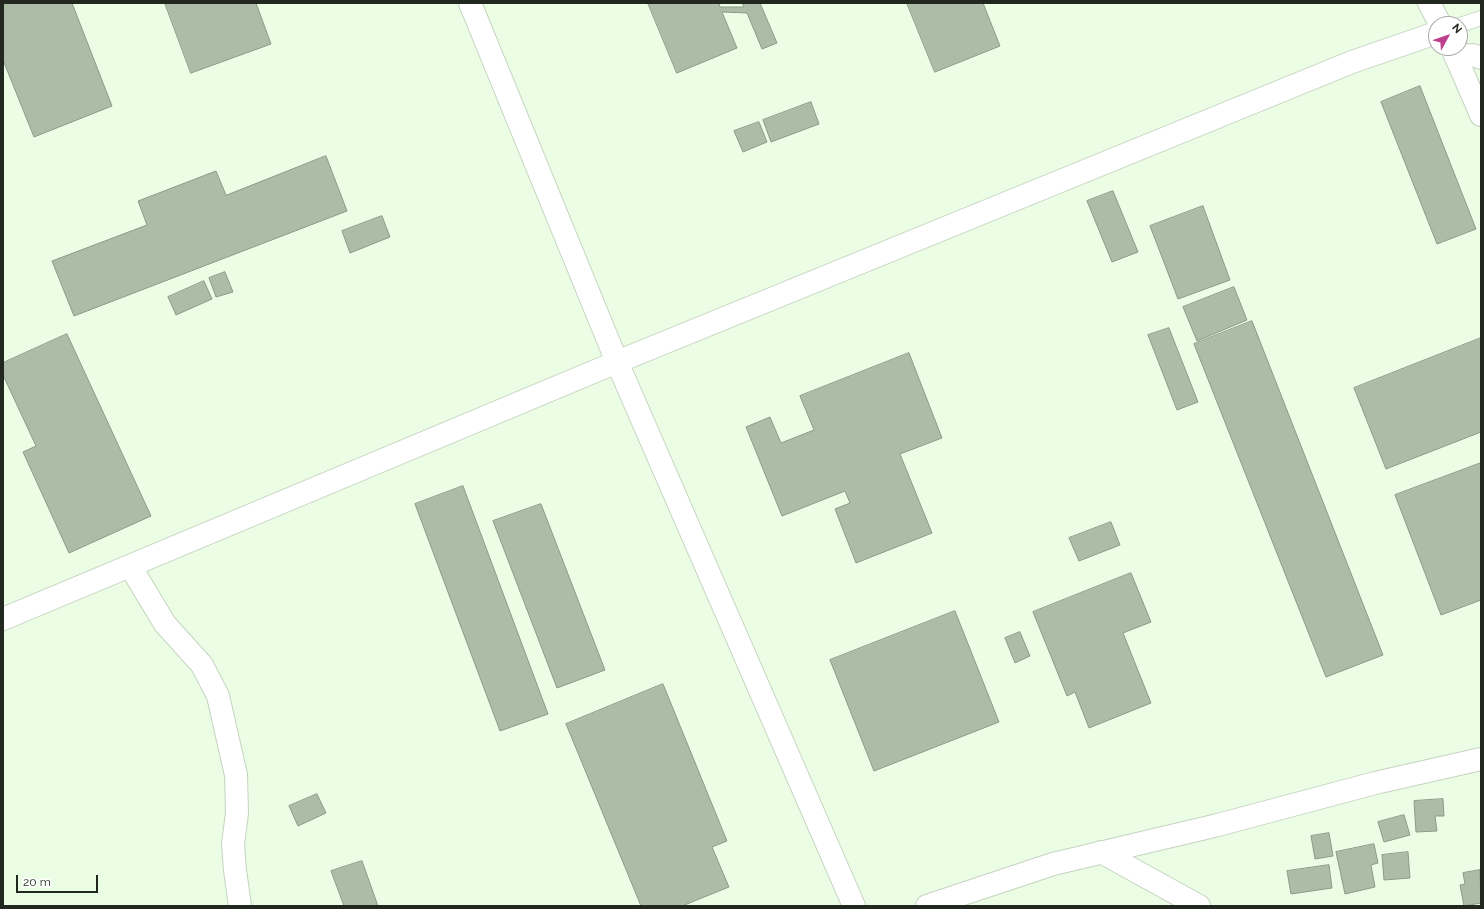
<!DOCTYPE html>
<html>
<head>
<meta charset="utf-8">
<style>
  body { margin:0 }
  #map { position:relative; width:1484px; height:909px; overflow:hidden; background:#ecfde6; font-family:Raleway,sans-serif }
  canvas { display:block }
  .frame { position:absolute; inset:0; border:4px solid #222820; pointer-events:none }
  .north { position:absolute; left:1428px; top:16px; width:40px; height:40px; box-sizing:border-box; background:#fff; border:1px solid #a7a9a6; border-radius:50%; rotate:50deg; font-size:11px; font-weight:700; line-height:16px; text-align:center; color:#222820 }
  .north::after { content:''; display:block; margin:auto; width:14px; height:18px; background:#be3f8c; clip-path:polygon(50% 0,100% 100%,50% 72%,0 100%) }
  .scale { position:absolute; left:16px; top:875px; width:82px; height:18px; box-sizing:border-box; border:2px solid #222820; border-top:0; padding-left:5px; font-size:12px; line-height:14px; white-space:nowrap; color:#222820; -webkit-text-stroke:3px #fff; paint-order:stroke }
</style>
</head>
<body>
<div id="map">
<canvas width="1484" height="909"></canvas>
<div class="frame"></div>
<div class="north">N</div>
<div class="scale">20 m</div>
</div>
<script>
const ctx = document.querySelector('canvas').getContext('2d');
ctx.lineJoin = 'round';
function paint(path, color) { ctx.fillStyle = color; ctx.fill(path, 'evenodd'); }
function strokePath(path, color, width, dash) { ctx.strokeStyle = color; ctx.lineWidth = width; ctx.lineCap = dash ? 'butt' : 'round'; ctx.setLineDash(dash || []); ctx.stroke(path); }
const building = new Path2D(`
  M 3,3 L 72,3 L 112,106 L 34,137 L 3,60 Z
  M 165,3 L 256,3 L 271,44 L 191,73 Z
  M 648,3 L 719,3 L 720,7 L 744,7 L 742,3 L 760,3 L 777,43 L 762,49 L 747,13 L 722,12 L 737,48 L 677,73 Z
  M 907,3 L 983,3 L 1000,46 L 935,72 Z
  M 1420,86 L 1476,229 L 1437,244 L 1381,102 Z
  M 811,102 L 819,124 L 771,142 L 763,120 Z
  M 759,122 L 767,142 L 743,152 L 734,131 Z
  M 326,156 L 347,211 L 74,316 L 52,261 L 147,225 L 138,201 L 216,171 L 226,195 Z
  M 1113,191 L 1138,252 L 1112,262 L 1087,201 Z
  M 1203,206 L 1230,280 L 1178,299 L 1150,226 Z
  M 382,216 L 390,237 L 350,253 L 342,231 Z
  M 225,272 L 233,292 L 216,297 L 209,278 Z
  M 204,281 L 212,299 L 176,315 L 168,297 Z
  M 1234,287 L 1247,320 L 1197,341 L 1183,307 Z
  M 1252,321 L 1383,655 L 1326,677 L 1194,344 Z
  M 1169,328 L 1198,402 L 1177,410 L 1148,335 Z
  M 67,334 L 151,516 L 69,553 L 23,452 L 36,446 L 3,375 L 3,363 Z
  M 1481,338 L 1481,432 L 1386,469 L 1354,388 Z
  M 909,353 L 942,438 L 900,454 L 932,533 L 856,563 L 835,509 L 850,503 L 845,491 L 782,516 L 746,427 L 770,417 L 781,443 L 814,430 L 800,396 Z
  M 1481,463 L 1481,600 L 1441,615 L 1395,495 Z
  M 463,486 L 548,714 L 500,731 L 415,504 Z
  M 541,504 L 605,670 L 557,688 L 493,521 Z
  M 1111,522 L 1120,545 L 1079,561 L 1069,538 Z
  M 1131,573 L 1151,622 L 1123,633 L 1151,703 L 1089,728 L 1075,692 L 1067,696 L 1033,612 Z
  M 955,611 L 999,722 L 874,771 L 830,660 Z
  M 1020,632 L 1030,656 L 1015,663 L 1005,638 Z
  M 663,684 L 727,841 L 712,847 L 729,887 L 682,906 L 641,906 L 566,724 Z
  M 317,794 L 326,813 L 298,826 L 289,806 Z
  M 1443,799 L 1444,816 L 1435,816 L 1437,831 L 1416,832 L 1414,801 Z
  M 1404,815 L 1410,835 L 1384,842 L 1378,822 Z
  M 1329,833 L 1333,856 L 1315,859 L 1311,836 Z
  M 1374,844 L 1378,863 L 1371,865 L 1375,887 L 1345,894 L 1336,852 Z
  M 1408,852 L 1410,878 L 1384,880 L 1382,855 Z
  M 362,861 L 378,906 L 344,906 L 331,871 Z
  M 1329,865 L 1332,888 L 1291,894 L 1287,871 Z
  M 1480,870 L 1481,903 L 1464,906 L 1460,885 L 1465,884 L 1463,873 Z`);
const service = new Path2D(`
  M 1460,25 L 1481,18`);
const minor = new Path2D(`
  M 470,3 L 617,362 L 854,906
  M 1429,3 L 1440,24
  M 1452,48 L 1481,115
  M 1455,56 L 1473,55 L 1481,58
  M 130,566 L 165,624 L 202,665 L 218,696 L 236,775 L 237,813 L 233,844 L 235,870 L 240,906
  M 3,619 L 617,362 L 1352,62 L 1436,33
  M 1101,852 L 1199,906
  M 927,906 L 1053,864 L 1218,825 L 1375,783 L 1481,759`);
paint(building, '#acbca7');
strokePath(building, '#8b9b86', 1);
strokePath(service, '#c4d4bf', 16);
strokePath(minor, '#c4d4bf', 24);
strokePath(service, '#fff', 14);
strokePath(minor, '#fff', 22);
</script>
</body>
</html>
